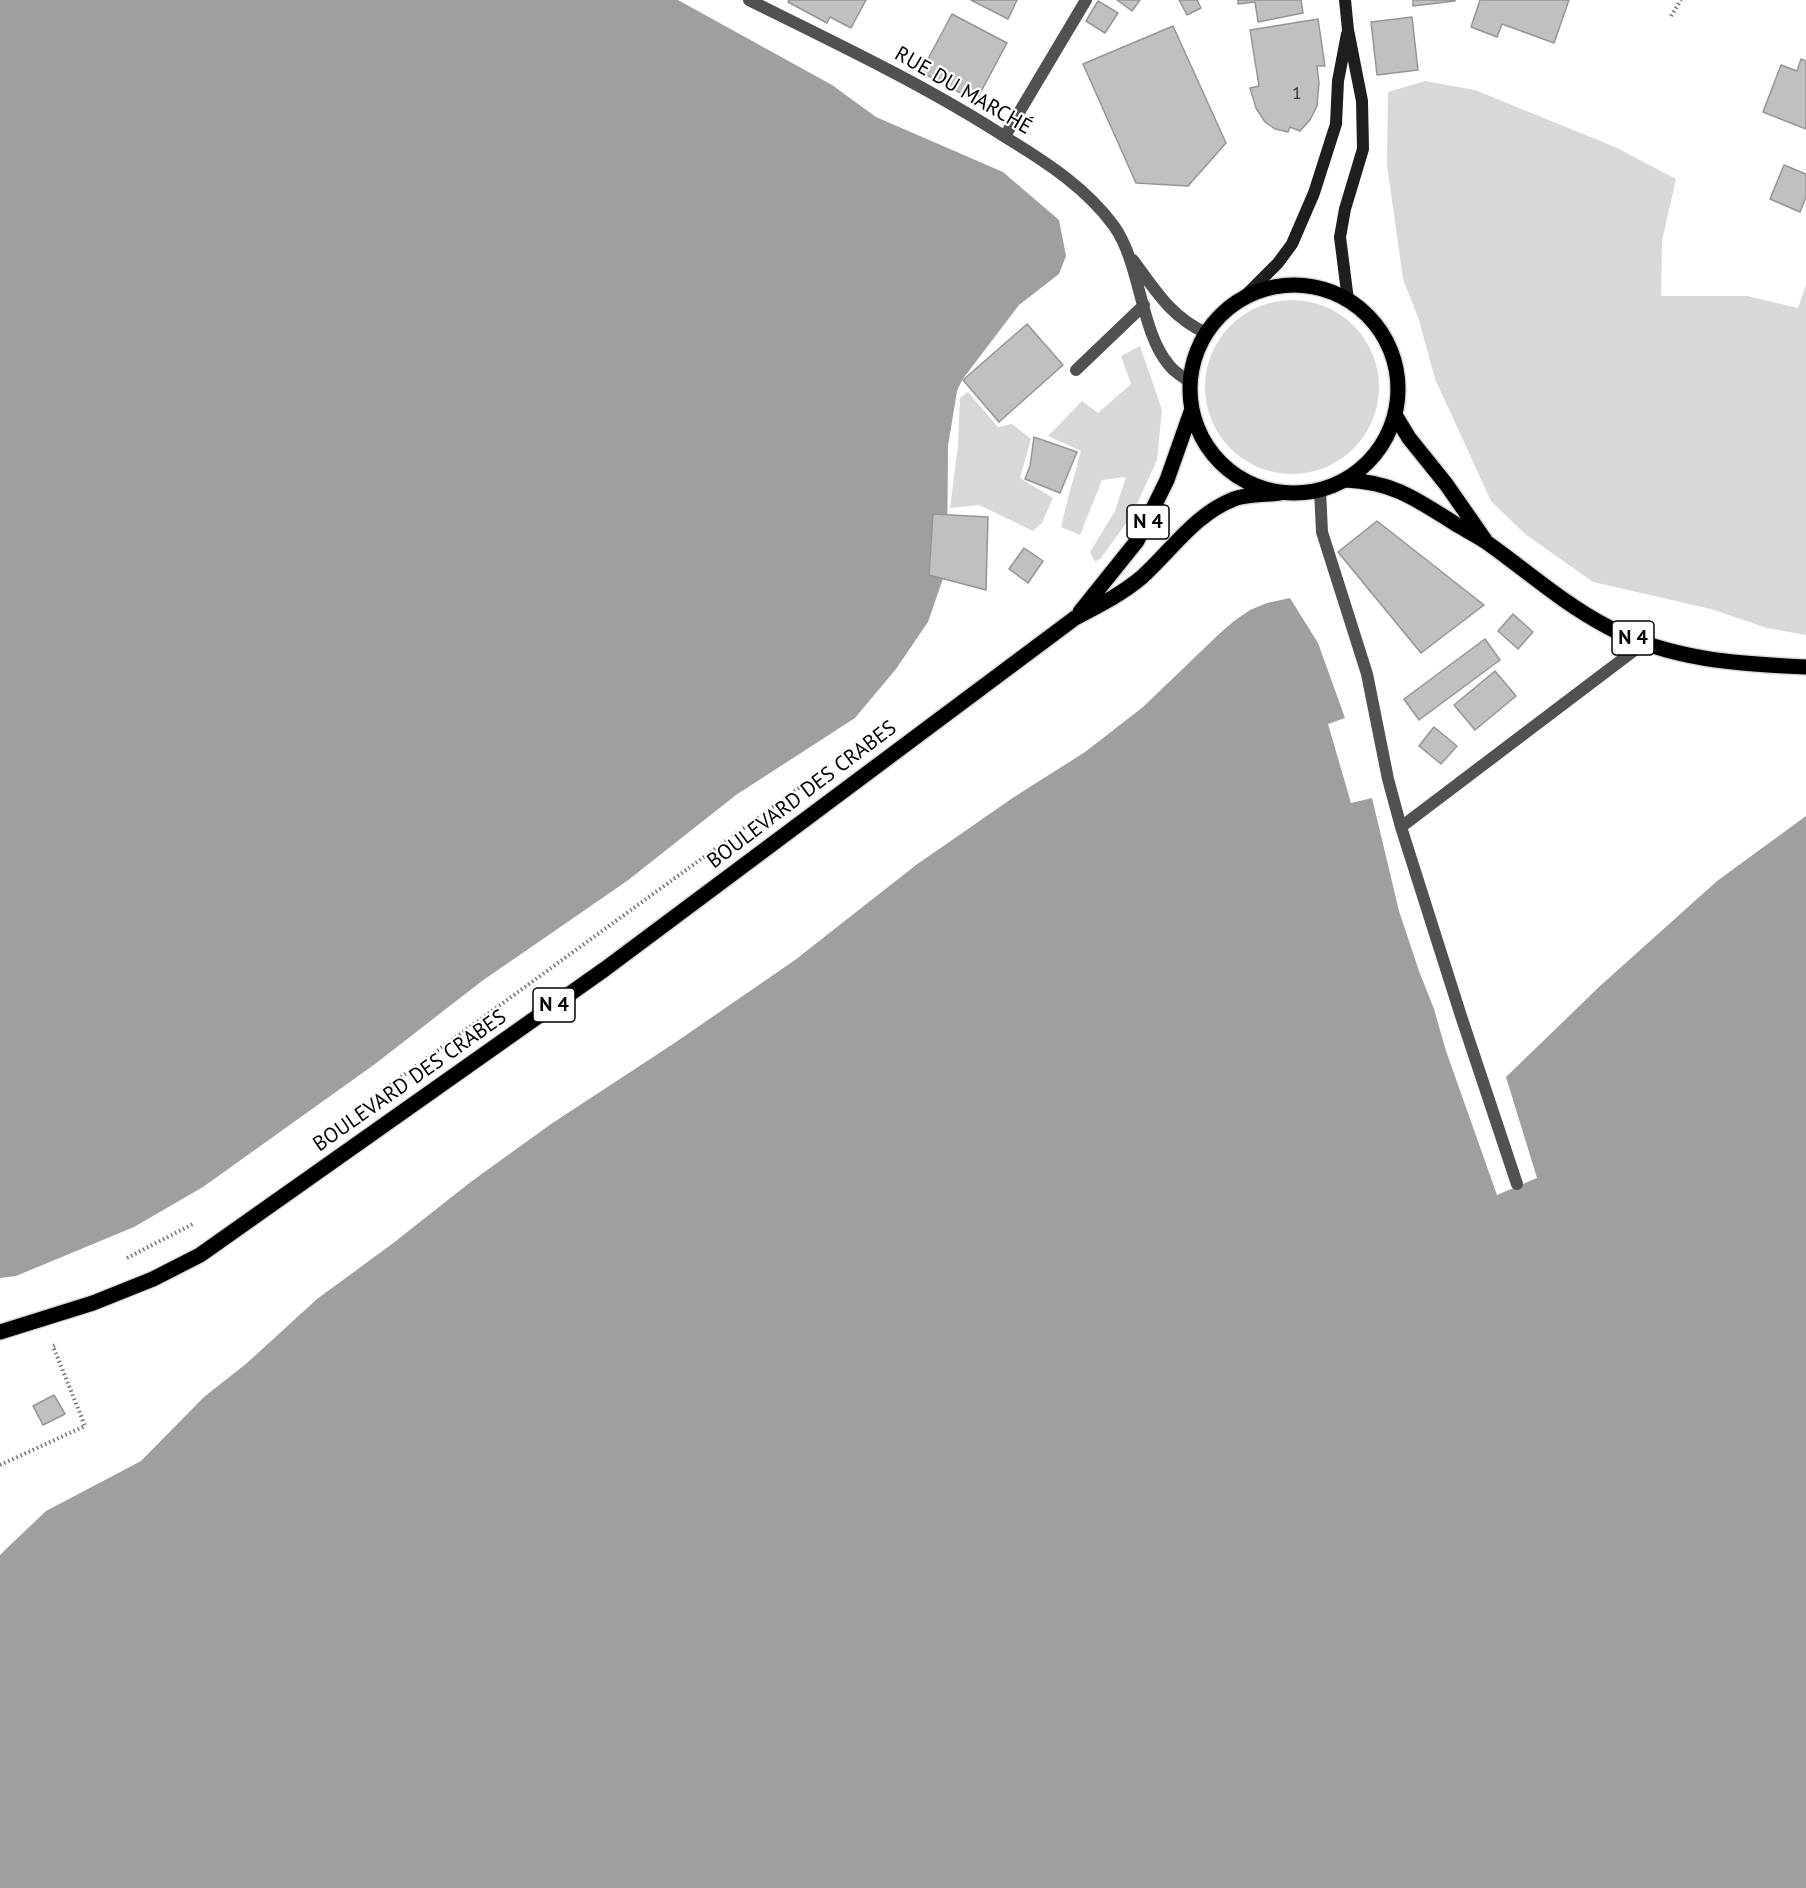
<!DOCTYPE html>
<html>
<head>
<meta charset="utf-8">
<style>
  body { margin:0 }
  canvas { display:block; background:#fff }
</style>
</head>
<body>
<canvas width="1806" height="1888"></canvas>
<script>
const ctx = document.querySelector('canvas').getContext('2d');
ctx.lineJoin = 'round';
function paint(path, color) { ctx.fillStyle = color; ctx.fill(path, 'evenodd'); }
function strokePath(path, color, width, dash) { ctx.strokeStyle = color; ctx.lineWidth = width; ctx.lineCap = dash ? 'butt' : 'round'; ctx.setLineDash(dash || []); ctx.stroke(path); }
function drawText(font, color, halo, rows, align = 'center') {
  ctx.font = font + ' "PT Sans",sans-serif'; ctx.lineWidth = 4.5; ctx.setLineDash([]); ctx.textBaseline = 'middle'; ctx.strokeStyle = halo; ctx.fillStyle = color; for (const [text, x, y, turn = 0] of rows) {
    ctx.save(); ctx.translate(x, y); ctx.rotate((+turn || 0) * Math.PI / 180); ctx.textAlign = isNaN(turn) ? turn : align; if (halo) ctx.strokeText(text, 0, 0); ctx.fillText(text, 0, 0); ctx.restore();
  }
}
const green = new Path2D(`
  M 1425,81 L 1475,90 L 1615,147 L 1676,179 L 1662,241 L 1661,296 L 1747,296 L 1798,308 L 1806,285 L 1806,635 L 1767,628 L 1711,609 L 1593,582 L 1525,534 L 1491,501 L 1435,379 L 1419,320 L 1403,279 L 1387,165 L 1388,92 Z
  M1205 387a87 87 0 1 1 174 0a87 87 0 1 1-174 0Z
  M 1140,346 L 1162,410 L 1157,460 L 1132,515 L 1101,558 L 1095,562 L 1090,552 L 1115,511 L 1126,477 L 1102,480 L 1080,535 L 1061,527 L 1068,498 L 1081,451 L 1048,436 L 1082,401 L 1098,413 L 1131,384 L 1121,356 Z
  M 968,392 L 998,427 L 1012,424 L 1031,439 L 1020,478 L 1053,498 L 1042,523 L 1033,531 L 979,505 L 950,508 L 958,445 L 960,398 Z`);
const water = new Path2D(`
  M 0,0 L 678,0 L 832,85 L 876,117 L 1003,172 L 1059,220 L 1066,256 L 1059,274 L 1019,305 L 962,380 L 957,391 L 948,446 L 947,567 L 928,622 L 896,669 L 855,718 L 736,795 L 627,881 L 482,981 L 375,1064 L 203,1187 L 134,1227 L 16,1276 L 0,1278 Z
  M 1290,598 L 1318,643 L 1345,718 L 1328,724 L 1351,803 L 1372,798 L 1399,911 L 1419,971 L 1434,1009 L 1446,1051 L 1497,1195 L 1537,1178 L 1506,1077 L 1600,986 L 1717,881 L 1806,816 L 1806,1888 L 0,1888 L 0,1555 L 5,1550 L 46,1511 L 141,1461 L 204,1397 L 247,1363 L 317,1299 L 392,1244 L 472,1181 L 551,1124 L 673,1044 L 795,960 L 916,865 L 1014,797 L 1085,752 L 1143,707 L 1219,634 L 1234,621 L 1250,610 L 1267,603 Z`);
const building = new Path2D(`
  M 789,0 L 866,0 L 851,28 L 830,17 L 827,23 L 788,2 Z
  M 971,0 L 1017,0 L 1008,19 Z
  M 1117,0 L 1140,0 L 1132,11 Z
  M 1179,0 L 1197,0 L 1201,8 L 1187,15 Z
  M 1238,0 L 1301,0 L 1303,13 L 1258,22 L 1255,2 L 1238,4 Z
  M 1413,0 L 1455,0 L 1455,1 L 1413,6 Z
  M 1480,0 L 1569,0 L 1554,43 L 1502,24 L 1497,37 L 1471,27 Z
  M 1098,1 L 1118,13 L 1105,33 L 1086,21 Z
  M 952,14 L 1007,43 L 976,101 L 921,72 Z
  M 1412,17 L 1418,70 L 1377,75 L 1371,22 Z
  M 1318,19 L 1325,66 L 1317,66 L 1319,83 L 1317,106 L 1310,120 L 1300,131 L 1290,127 L 1288,132 L 1275,129 L 1265,122 L 1256,108 L 1250,88 L 1259,86 L 1250,30 Z
  M 1173,26 L 1226,143 L 1188,186 L 1136,183 L 1083,64 Z
  M 1801,59 L 1806,61 L 1806,129 L 1763,112 L 1781,65 L 1797,71 Z
  M 1784,165 L 1806,174 L 1806,197 L 1800,212 L 1770,199 Z
  M 1027,324 L 1063,365 L 999,422 L 963,380 Z
  M 1034,437 L 1077,452 L 1060,493 L 1025,479 L 1030,466 Z
  M 933,514 L 988,517 L 986,590 L 929,575 Z
  M 1377,521 L 1484,605 L 1421,653 L 1338,552 Z
  M 1024,548 L 1043,561 L 1028,583 L 1009,569 Z
  M 1513,614 L 1533,632 L 1518,649 L 1498,631 Z
  M 1485,639 L 1500,660 L 1419,720 L 1404,699 Z
  M 1495,671 L 1516,696 L 1475,730 L 1454,705 Z
  M 1434,727 L 1457,746 L 1441,764 L 1419,746 Z
  M 54,1395 L 65,1414 L 43,1425 L 33,1406 Z`);
const path = new Path2D(`
  M 1671,16 L 1681,0
  M 390,1085 L 799,788
  M 127,1258 L 195,1223
  M 0,1465 L 85,1426 L 53,1346 L 55,1345`);
const lane = new Path2D(`
  M 1320,490 L 1322,532 L 1367,674 L 1388,779 L 1401,827 L 1644,643
  M 1401,827 L 1461,1016 L 1517,1184`);
const street = new Path2D(`
  M 749,0 C 838,44 927,86 1010,140 C 1049,164 1087,189 1114,226 C 1141,264 1140,331 1169,365 C 1174,372 1183,377 1190,382
  M 1005,136 L 1086,0
  M 1133,260 C 1156,291 1170,316 1206,333
  M 1076,370 L 1144,305`);
const secondary = new Path2D(`
  M 1345,0 L 1348,30 L 1362,101 L 1363,149 L 1345,209 L 1340,237 L 1348,300
  M 1243,298 L 1278,263 L 1292,244 L 1314,193 L 1336,124 L 1338,81 L 1347,34`);
const primary = new Path2D(`
  M1190 389a104 104 0 1 1 208 0a104 104 0 1 1-208 0Z
  M 1395,415 L 1409,438 L 1446,484 L 1485,540
  M 1346,480 C 1393,482 1416,499 1454,523 C 1465,530 1478,536 1489,544 C 1528,572 1564,604 1608,627 C 1670,660 1738,664 1806,667
  M 1080,612 L 1137,541 L 1167,480 L 1192,409
  M 0,1332 L 93,1303 L 153,1279 L 200,1255 L 605,969 L 1075,618 C 1098,606 1122,594 1142,577 C 1171,551 1195,514 1234,499 C 1247,494 1266,495 1280,493`);
const numberNames = [
  ["1",1297,94]
];
const shields = [
  [1148,522,42],
  [1633,638,42],
  [554,1005,42]
];
const shieldNames = [
  ["N 4",1148,522],
  ["N 4",1633,638],
  ["N 4",554,1005]
];
const streetNames = [
  ["RUE DU MARCHÉ",963,91,30],
  ["BOULEVARD DES CRABES",802,795,-37],
  ["BOULEVARD DES CRABES",410,1081,-35]
];
paint(green, '#d8d8d8');
paint(water, '#9f9f9f');
paint(building, '#c0c0c0');
strokePath(building, '#959595', 1.5);
strokePath(primary, '#dbdbdb', 18);
strokePath(path, '#737373', 4, [1.5, 3]);
strokePath(lane, '#515151', 12);
strokePath(street, '#515151', 12);
strokePath(secondary, '#1e1e1e', 12);
strokePath(primary, '#000', 15);
drawText('18px', '#303030', null, numberNames);
for (const [x, y, w] of shields) { const box = new Path2D(); box.roundRect(x - w / 2, y - 17, w, 34, 4.5); ctx.fillStyle = '#fff'; ctx.fill(box); strokePath(box, '#000', 1.5); }
drawText('bold 20px', '#000', null, shieldNames);
drawText('21px', '#000', '#fff', streetNames);
</script>
</body>
</html>
